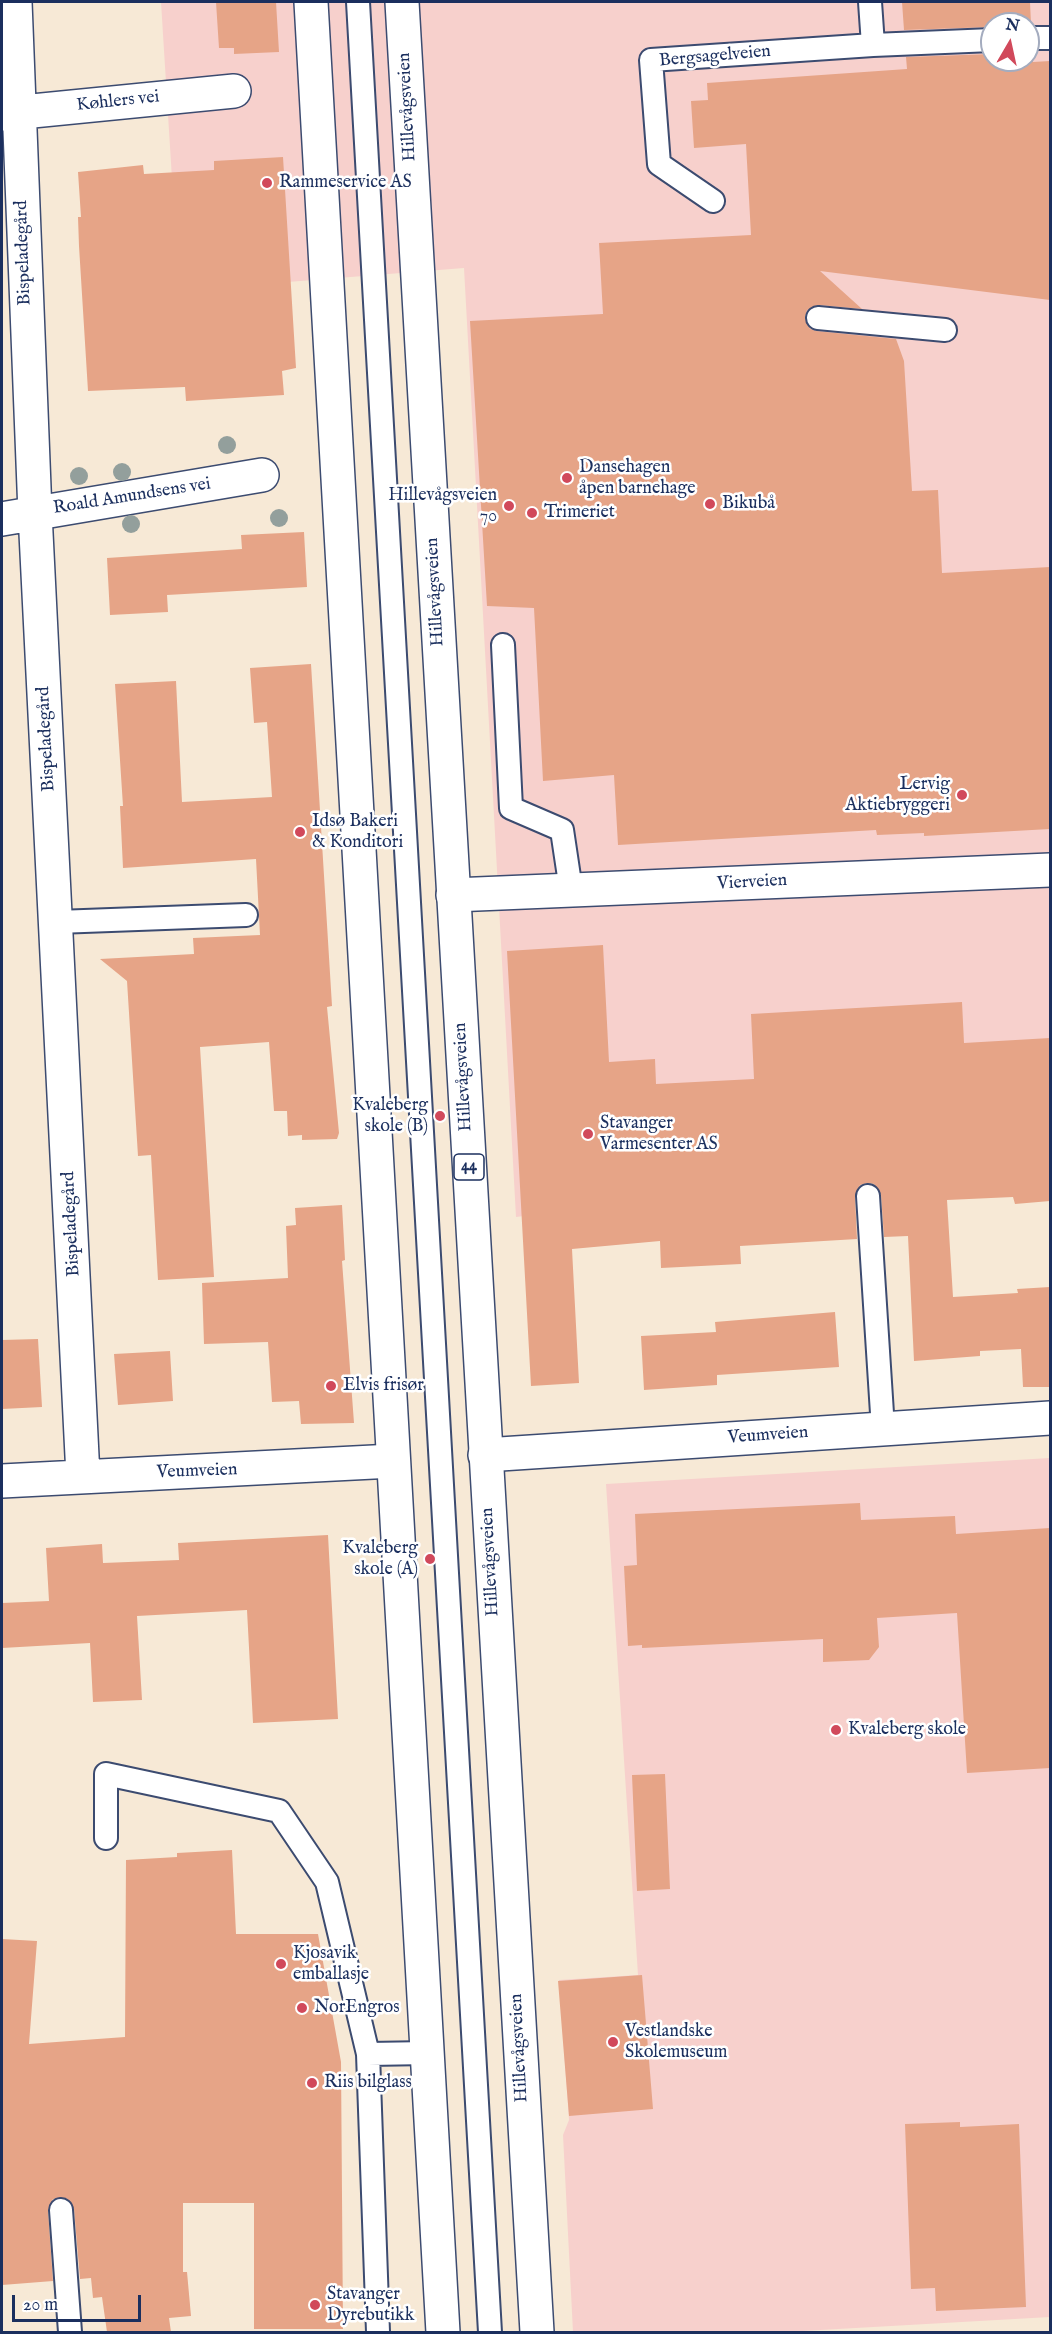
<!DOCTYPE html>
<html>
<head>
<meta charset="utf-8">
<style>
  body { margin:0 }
  #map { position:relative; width:1052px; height:2334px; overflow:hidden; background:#f7e9d6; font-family:"IM FELL English",serif }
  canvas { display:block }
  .frame { position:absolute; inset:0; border:3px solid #1b2f5e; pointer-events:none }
  .north { position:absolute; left:980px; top:12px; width:60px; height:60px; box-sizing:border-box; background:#fff; border:2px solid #a4acbf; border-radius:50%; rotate:9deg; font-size:16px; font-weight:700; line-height:24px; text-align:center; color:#1b2f5e }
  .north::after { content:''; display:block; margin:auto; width:21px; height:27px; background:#d1495b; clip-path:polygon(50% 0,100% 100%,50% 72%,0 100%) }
  .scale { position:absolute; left:12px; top:2295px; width:129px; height:27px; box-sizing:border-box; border:3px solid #1b2f5e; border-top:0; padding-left:8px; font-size:18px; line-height:21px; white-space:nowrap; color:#1b2f5e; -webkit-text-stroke:4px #fff; paint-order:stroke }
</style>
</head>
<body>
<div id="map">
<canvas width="1052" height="2334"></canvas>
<div class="frame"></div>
<div class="north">N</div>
<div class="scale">20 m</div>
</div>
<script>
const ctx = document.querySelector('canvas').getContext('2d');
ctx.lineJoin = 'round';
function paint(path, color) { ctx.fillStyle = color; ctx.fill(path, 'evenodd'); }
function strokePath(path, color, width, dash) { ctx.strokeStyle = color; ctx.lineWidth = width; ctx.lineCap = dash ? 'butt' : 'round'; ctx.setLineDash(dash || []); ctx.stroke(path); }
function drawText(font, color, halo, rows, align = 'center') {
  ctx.font = font + ' "IM FELL English",serif'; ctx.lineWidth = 5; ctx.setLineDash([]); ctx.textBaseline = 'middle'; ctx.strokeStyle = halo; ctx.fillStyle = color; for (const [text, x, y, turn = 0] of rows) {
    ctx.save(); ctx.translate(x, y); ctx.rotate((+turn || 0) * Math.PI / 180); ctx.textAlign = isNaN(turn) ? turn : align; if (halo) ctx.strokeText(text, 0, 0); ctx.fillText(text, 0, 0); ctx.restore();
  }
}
const built = new Path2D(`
  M 161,2 L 1050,2 L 1050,1153 L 516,1217 L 464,268 L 187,290 L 174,211 ZM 992,24 L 1028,24 L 1028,60 L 992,60 Z
  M 1050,1458 L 1050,2317 L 785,2332 L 573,2332 L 563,2135 L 569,2120 L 559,1980 L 638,1975 L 606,1484 Z`);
const building = new Path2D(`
  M 216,2 L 276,2 L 279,52 L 234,54 L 234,48 L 219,48 Z
  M 902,2 L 1030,2 L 1031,24 L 992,24 L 992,27 L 904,30 Z
  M 1028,51 L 1033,51 L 1033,62 L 1050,61 L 1050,300 L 820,271 L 862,309 L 819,305 L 807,310 L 805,317 L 810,329 L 816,331 L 896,339 L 904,361 L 912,491 L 938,490 L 942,573 L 1050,567 L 1050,829 L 924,836 L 924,833 L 877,835 L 876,830 L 618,845 L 614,775 L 543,781 L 534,608 L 487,606 L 470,321 L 603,314 L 599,243 L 751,235 L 746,144 L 694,148 L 691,101 L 708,100 L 707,83 L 907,69 L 906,57 L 992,54 L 992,60 L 1028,60 Z
  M 283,157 L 296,368 L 282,371 L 284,395 L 186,401 L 185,387 L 88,391 L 79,246 L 78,217 L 81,217 L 78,172 L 143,165 L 144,174 L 214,170 L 214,161 Z
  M 304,532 L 307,587 L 167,595 L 168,612 L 110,615 L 107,558 L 242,549 L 241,535 Z
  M 311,664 L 332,1006 L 327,1007 L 339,1133 L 337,1139 L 302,1140 L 302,1135 L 288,1136 L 287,1111 L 274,1111 L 269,1042 L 200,1047 L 214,1277 L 158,1280 L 151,1155 L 138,1156 L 127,981 L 100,959 L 194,954 L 193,938 L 260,935 L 256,859 L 123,868 L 120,806 L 123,806 L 115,684 L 176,681 L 182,802 L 272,797 L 267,722 L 254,723 L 250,668 Z
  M 603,945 L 609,1062 L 655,1059 L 656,1084 L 754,1079 L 751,1014 L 962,1002 L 964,1043 L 1050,1038 L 1050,1201 L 1015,1204 L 1013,1197 L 947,1200 L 953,1297 L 1018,1293 L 1017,1289 L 1050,1287 L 1050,1387 L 1023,1387 L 1021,1349 L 980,1351 L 980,1356 L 914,1361 L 908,1236 L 884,1237 L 881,1195 L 874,1184 L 868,1183 L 860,1185 L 855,1196 L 857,1239 L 740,1246 L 741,1264 L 661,1268 L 660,1241 L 572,1249 L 579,1383 L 531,1386 L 507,951 Z
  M 342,1205 L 345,1260 L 342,1261 L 354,1423 L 301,1424 L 299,1401 L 272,1402 L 268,1342 L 204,1344 L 202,1283 L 288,1278 L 286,1226 L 296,1225 L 295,1208 Z
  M 835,1312 L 839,1367 L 717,1375 L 717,1385 L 644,1390 L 641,1336 L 716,1332 L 715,1322 Z
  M 38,1339 L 42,1407 L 2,1409 L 2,1340 Z
  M 170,1351 L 173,1401 L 118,1405 L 114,1354 Z
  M 860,1503 L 861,1520 L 955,1516 L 956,1534 L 1050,1528 L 1050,1768 L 967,1773 L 957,1613 L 877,1618 L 879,1647 L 869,1660 L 823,1662 L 823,1639 L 642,1648 L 642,1645 L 628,1646 L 624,1566 L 637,1565 L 635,1514 Z
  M 328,1535 L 338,1719 L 253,1723 L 247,1610 L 137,1616 L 142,1700 L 93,1702 L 90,1643 L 2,1648 L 2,1603 L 49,1601 L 46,1548 L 102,1544 L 103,1563 L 179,1560 L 178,1543 Z
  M 665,1774 L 670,1889 L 637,1891 L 632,1775 Z
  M 232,1850 L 236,1934 L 318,1934 L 341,2062 L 343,2329 L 254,2329 L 254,2203 L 183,2203 L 183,2272 L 187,2272 L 191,2316 L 169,2318 L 171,2332 L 107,2332 L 102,2297 L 93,2298 L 91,2278 L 80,2279 L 74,2209 L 66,2198 L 53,2199 L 48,2210 L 53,2281 L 2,2285 L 2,1939 L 37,1941 L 29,2044 L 125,2037 L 126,1860 L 177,1857 L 177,1853 Z
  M 642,1975 L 653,2109 L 569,2116 L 558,1981 Z
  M 960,2122 L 960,2127 L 1019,2124 L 1026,2307 L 936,2311 L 935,2288 L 911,2289 L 905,2124 Z`);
const lane = new Path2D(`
  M 358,2 L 490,2332
  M 870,2 L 873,45 L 992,40
  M 1028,38 L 1050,38
  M 713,201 L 659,164 L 651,60 L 873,45
  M 818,318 L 945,330
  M 503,645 L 511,808 L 562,830 L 571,890
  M 57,922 L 246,915
  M 868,1196 L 883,1429
  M 106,1838 L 106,1774 L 279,1811 L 327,1882 L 368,2054 L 378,2332
  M 368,2054 L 429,2053
  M 61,2210 L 70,2332`);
const street = new Path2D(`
  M 15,2 L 35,513 L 83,1476
  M 2,114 L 234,91
  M 2,519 L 262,475
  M 453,895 L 1050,870
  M 485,1455 L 1050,1418
  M 2,1481 L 393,1461`);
const primary = new Path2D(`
  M 311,2 L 443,2332
  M 402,2 L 537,2332`);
const trees = [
  [227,445],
  [122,472],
  [79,476],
  [279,518],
  [131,524]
];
const markers = [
  [267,183,6,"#d1495b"],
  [567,478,6,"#d1495b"],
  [710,504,6,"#d1495b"],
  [509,506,6,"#d1495b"],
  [532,513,6,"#d1495b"],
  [962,795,6,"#d1495b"],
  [300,832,6,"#d1495b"],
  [440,1116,6,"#d1495b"],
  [588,1134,6,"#d1495b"],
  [331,1386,6,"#d1495b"],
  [430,1559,6,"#d1495b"],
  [836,1730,6,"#d1495b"],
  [281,1964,6,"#d1495b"],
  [302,2008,6,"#d1495b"],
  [613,2042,6,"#d1495b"],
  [312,2083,6,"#d1495b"],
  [315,2305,6,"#d1495b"]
];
const shields = [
  [469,1167,30]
];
const shieldNames = [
  ["44",469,1167]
];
const streetNames = [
  ["Bergsagelveien",715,57,-5],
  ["Køhlers vei",118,102,-6],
  ["Hillevågsveien",408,107,-93],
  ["Bispeladegård",24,253,-92],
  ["Roald Amundsens vei",132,497,-9],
  ["Hillevågsveien",436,592,-93],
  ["Bispeladegård",47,739,-93],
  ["Vierveien",752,883,-3],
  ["Hillevågsveien",464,1077,-93],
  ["Bispeladegård",72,1224,-93],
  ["Veumveien",768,1436,-4],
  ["Veumveien",197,1472,-2],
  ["Hillevågsveien",491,1562,-93],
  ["Hillevågsveien",520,2048,-93]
];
const poiNames = [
  ["Rammeservice AS",279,183],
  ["Dansehagen",579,468],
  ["åpen barnehage",579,489],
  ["Hillevågsveien",497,496,"right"],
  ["70",497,517,"right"],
  ["Bikubå",722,504],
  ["Trimeriet",544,513],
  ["Lervig",950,785,"right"],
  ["Aktiebryggeri",950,806,"right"],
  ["Idsø Bakeri",312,822],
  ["& Konditori",312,843],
  ["Kvaleberg",428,1106,"right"],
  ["skole (B)",428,1127,"right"],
  ["Stavanger",600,1124],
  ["Varmesenter AS",600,1145],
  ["Elvis frisør",343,1386],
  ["Kvaleberg",418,1549,"right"],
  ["skole (A)",418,1570,"right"],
  ["Kvaleberg skole",848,1730],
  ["Kjosavik",293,1954],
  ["emballasje",293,1975],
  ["NorEngros",314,2008],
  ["Vestlandske",625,2032],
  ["Skolemuseum",625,2053],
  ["Riis bilglass",324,2083],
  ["Stavanger",327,2295],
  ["Dyrebutikk",327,2316]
];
paint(built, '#f7d0cc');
paint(building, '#e6a487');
strokePath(lane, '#3c4b70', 26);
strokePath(street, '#3c4b70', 36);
strokePath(primary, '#3c4b70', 36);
strokePath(lane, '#fff', 22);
strokePath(street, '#fff', 33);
strokePath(primary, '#fff', 33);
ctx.fillStyle = '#939f9c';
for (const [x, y] of trees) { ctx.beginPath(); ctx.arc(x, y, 9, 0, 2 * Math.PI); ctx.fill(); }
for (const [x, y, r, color] of markers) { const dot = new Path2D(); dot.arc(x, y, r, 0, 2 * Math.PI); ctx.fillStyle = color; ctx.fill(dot); strokePath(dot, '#fff', 2); }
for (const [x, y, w] of shields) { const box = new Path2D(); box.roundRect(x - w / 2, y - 13, w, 26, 4.5); ctx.fillStyle = '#fff'; ctx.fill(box); strokePath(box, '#1b2f5e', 1.5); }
drawText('bold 16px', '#1b2f5e', null, shieldNames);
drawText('18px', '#1b2f5e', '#fff', streetNames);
drawText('18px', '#1b2f5e', '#fff', poiNames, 'left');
</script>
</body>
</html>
